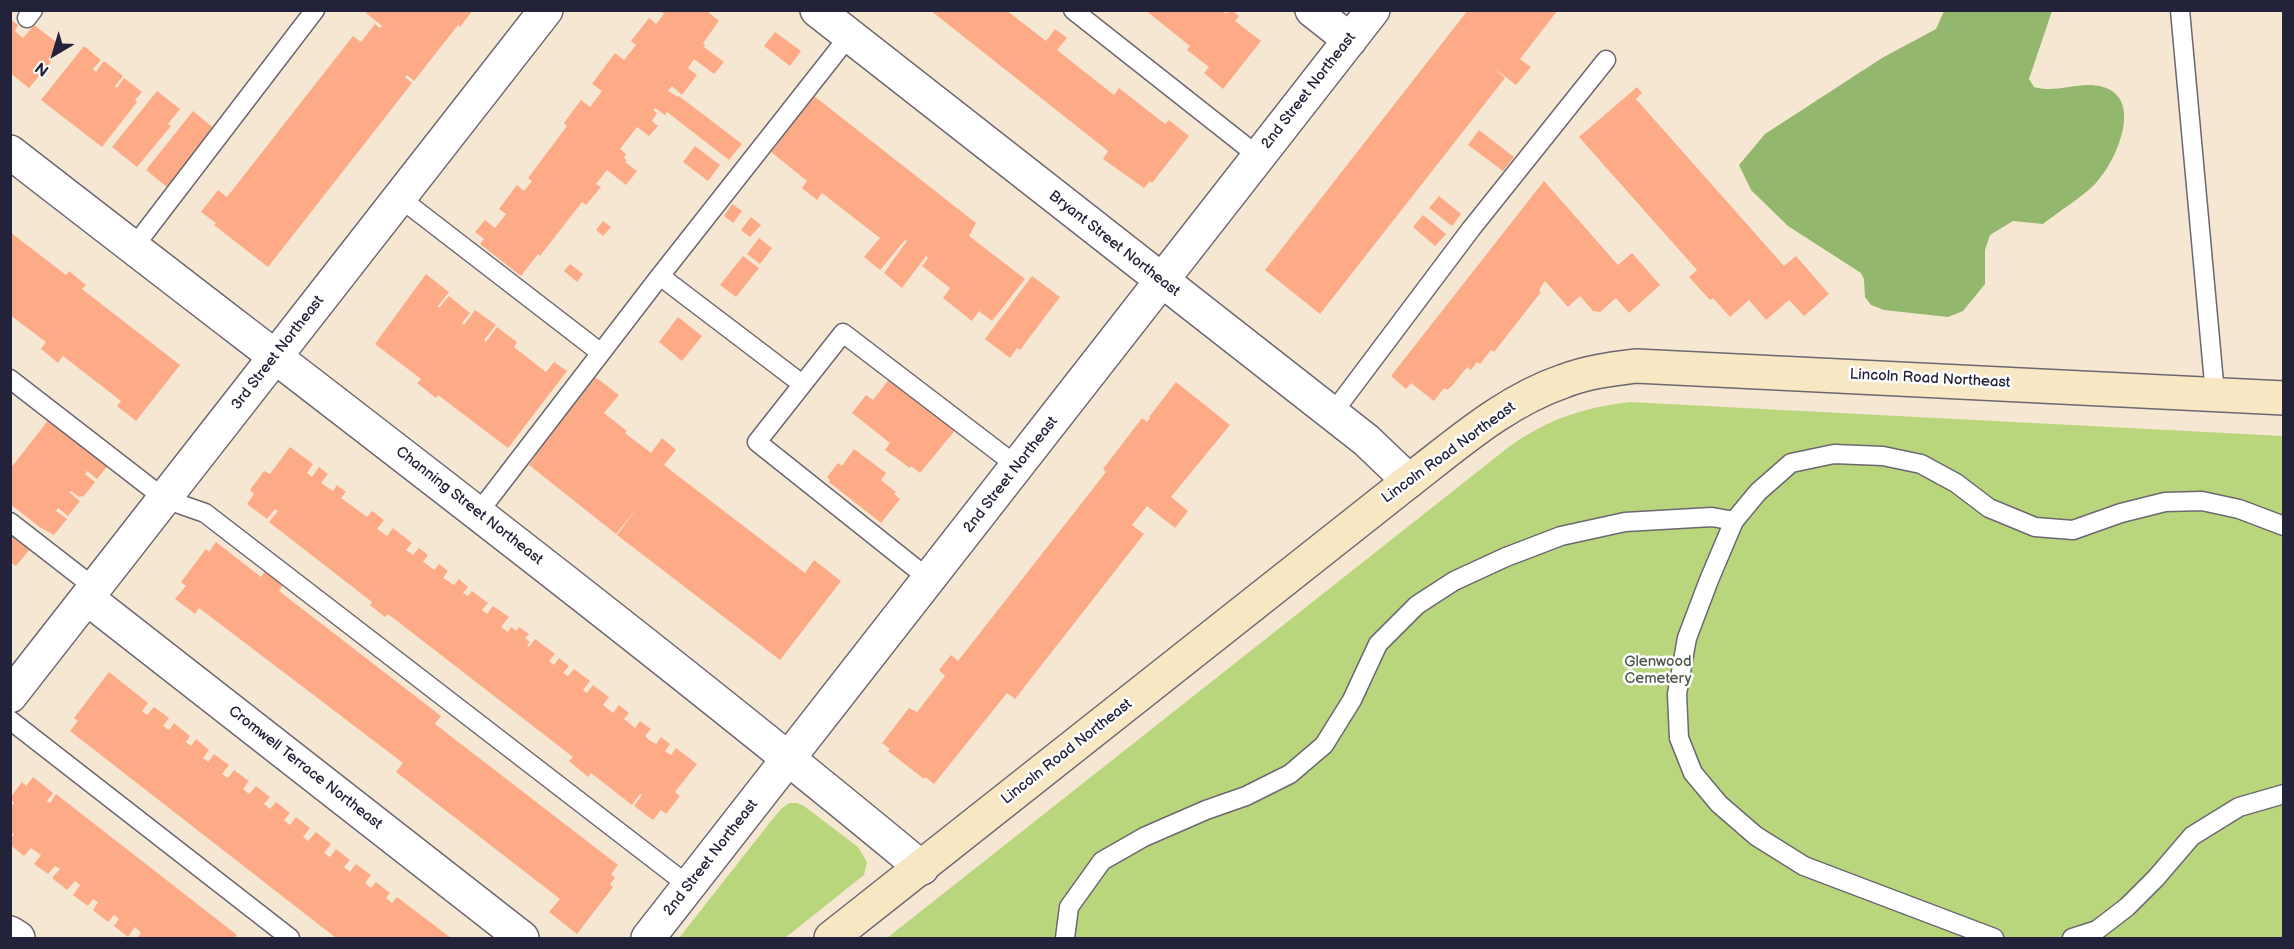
<!DOCTYPE html>
<html>
<head>
<meta charset="utf-8">
<style>
  body { margin:0 }
  #map { position:relative; width:2294px; height:949px; overflow:hidden; background:#f6e7d3; font-family:"Balsamiq Sans",sans-serif }
  canvas { display:block }
  .frame { position:absolute; inset:0; border:12px solid #22223b; pointer-events:none }
  .north { position:absolute; left:24px; top:24px; width:60px; height:60px; -webkit-text-stroke:4px #fff; paint-order:stroke; rotate:218deg; font-size:16px; font-weight:700; line-height:24px; text-align:center; color:#22223b }
  .north::after { content:''; display:block; margin:auto; width:21px; height:27px; background:#22223b; clip-path:polygon(50% 0,100% 100%,50% 72%,0 100%) }
</style>
</head>
<body>
<div id="map">
<canvas width="2294" height="949"></canvas>
<div class="frame"></div>
<div class="north">N</div>
</div>
<script>
const ctx = document.querySelector('canvas').getContext('2d');
ctx.lineJoin = 'round';
function paint(path, color) { ctx.fillStyle = color; ctx.fill(path, 'evenodd'); }
function strokePath(path, color, width, dash) { ctx.strokeStyle = color; ctx.lineWidth = width; ctx.lineCap = dash ? 'butt' : 'round'; ctx.setLineDash(dash || []); ctx.stroke(path); }
function drawText(font, color, halo, rows, align = 'center') {
  ctx.font = font + ' "Balsamiq Sans",sans-serif'; ctx.lineWidth = 5; ctx.setLineDash([]); ctx.textBaseline = 'middle'; ctx.strokeStyle = halo; ctx.fillStyle = color; for (const [text, x, y, turn = 0] of rows) {
    ctx.save(); ctx.translate(x, y); ctx.rotate((+turn || 0) * Math.PI / 180); ctx.textAlign = isNaN(turn) ? turn : align; if (halo) ctx.strokeText(text, 0, 0); ctx.fillText(text, 0, 0); ctx.restore();
  }
}
const green = new Path2D(`
  M 1629,402 L 2283,436 L 2283,938 L 887,938 L 1510,446 C 1549,419 1582,408 1629,402 Z
  M 789,803 L 797,803 L 804,806 L 858,847 L 867,862 L 864,875 L 785,938 L 679,938 L 771,821 L 782,808 Z`);
const forest = new Path2D(`
  M 1944,11 L 2052,11 L 2029,79 L 2034,87 C 2057,94 2080,80 2103,87 C 2145,99 2115,164 2095,184 C 2080,199 2059,211 2043,224 L 2013,221 L 1990,235 L 1985,250 L 1985,284 L 1963,311 L 1948,317 L 1884,310 L 1871,305 L 1865,297 L 1864,279 L 1861,273 L 1788,226 L 1751,190 L 1739,165 L 1765,134 L 1882,58 L 1936,29 Z`);
const building = new Path2D(`
  M 368,10 L 473,10 L 460,27 L 458,25 L 414,81 L 407,75 L 405,77 L 412,83 L 268,267 L 214,225 L 216,223 L 201,212 L 218,190 L 227,197 L 353,36 L 361,42 L 375,24 L 380,28 L 382,26 L 366,13 Z
  M 659,10 L 706,10 L 719,21 L 703,43 L 705,45 L 704,47 L 724,62 L 714,74 L 694,59 L 688,68 L 697,75 L 682,95 L 672,86 L 668,91 L 678,97 L 679,96 L 742,144 L 729,160 L 667,112 L 665,115 L 655,108 L 653,110 L 657,113 L 652,121 L 658,126 L 649,136 L 637,127 L 620,149 L 626,154 L 624,158 L 627,160 L 625,162 L 637,171 L 626,185 L 607,170 L 596,184 L 601,187 L 586,205 L 582,202 L 540,256 L 538,254 L 521,276 L 480,244 L 484,239 L 475,232 L 485,220 L 495,228 L 506,214 L 499,209 L 517,185 L 524,191 L 532,181 L 528,178 L 567,126 L 564,123 L 572,112 L 581,100 L 590,107 L 602,91 L 592,84 L 603,69 L 615,53 L 624,60 L 636,45 L 631,41 L 649,18 L 656,24 L 664,14 Z
  M 930,10 L 1006,10 L 1046,41 L 1055,29 L 1067,38 L 1057,50 L 1114,95 L 1119,88 L 1165,124 L 1169,120 L 1189,136 L 1152,183 L 1150,181 L 1144,188 L 1103,159 L 1108,151 Z
  M 1145,10 L 1221,10 L 1226,14 L 1229,10 L 1232,10 L 1239,16 L 1235,21 L 1261,41 L 1223,89 L 1204,73 L 1209,67 L 1187,50 L 1190,46 Z
  M 1468,10 L 1558,10 L 1520,59 L 1531,67 L 1516,85 L 1493,67 L 1505,78 L 1320,314 L 1265,270 Z
  M 10,19 L 18,25 L 15,31 L 23,38 L 34,25 L 60,45 L 48,59 L 51,62 L 29,88 L 10,73 Z
  M 775,32 L 801,51 L 790,66 L 764,46 Z
  M 84,46 L 101,60 L 93,69 L 96,72 L 104,61 L 123,76 L 115,86 L 117,88 L 124,78 L 142,92 L 135,100 L 137,102 L 102,147 L 41,100 Z
  M 1637,87 L 1642,93 L 1636,99 L 1784,266 L 1796,256 L 1829,294 L 1804,316 L 1789,300 L 1766,320 L 1749,300 L 1730,317 L 1713,298 L 1710,300 L 1689,277 L 1697,270 L 1579,137 Z
  M 157,91 L 180,109 L 168,124 L 171,126 L 137,167 L 112,147 Z
  M 814,96 L 976,223 L 969,236 L 1025,279 L 992,321 L 979,311 L 972,321 L 943,298 L 950,288 L 922,266 L 928,258 L 926,256 L 902,288 L 884,273 L 907,241 L 905,240 L 880,270 L 864,257 L 880,238 L 822,193 L 817,200 L 802,188 L 807,181 L 771,152 L 779,142 L 777,141 Z
  M 193,111 L 216,130 L 172,191 L 146,170 Z
  M 1479,130 L 1514,157 L 1503,171 L 1468,145 Z
  M 695,146 L 720,165 L 708,181 L 683,162 Z
  M 1544,181 L 1618,265 L 1632,253 L 1660,285 L 1629,313 L 1616,298 L 1600,312 L 1593,311 L 1580,296 L 1568,307 L 1545,281 L 1539,290 L 1541,292 L 1494,352 L 1491,350 L 1480,364 L 1477,362 L 1471,370 L 1467,367 L 1452,386 L 1447,390 L 1444,388 L 1434,401 L 1411,383 L 1406,389 L 1391,376 Z
  M 1439,196 L 1461,214 L 1452,226 L 1429,208 Z
  M 732,204 L 742,211 L 733,223 L 724,216 Z
  M 1423,215 L 1446,234 L 1435,246 L 1413,227 Z
  M 751,217 L 761,225 L 750,237 L 741,230 Z
  M 603,221 L 611,227 L 603,236 L 596,230 Z
  M 10,232 L 66,275 L 69,271 L 86,285 L 82,289 L 180,365 L 136,421 L 117,406 L 121,401 L 63,356 L 58,363 L 41,349 L 46,342 L 10,315 Z
  M 759,238 L 772,248 L 760,264 L 747,254 Z
  M 743,256 L 759,268 L 736,297 L 720,285 Z
  M 570,264 L 583,274 L 577,282 L 564,271 Z
  M 426,274 L 449,292 L 438,306 L 439,308 L 449,296 L 470,313 L 462,323 L 464,325 L 475,310 L 496,325 L 484,340 L 486,342 L 497,327 L 517,342 L 514,347 L 546,372 L 554,362 L 567,371 L 508,448 L 438,395 L 436,398 L 417,383 L 421,379 L 375,344 Z
  M 1032,276 L 1060,297 L 1020,350 L 1017,348 L 1010,358 L 985,339 Z
  M 678,317 L 702,336 L 682,361 L 659,342 Z
  M 594,376 L 619,395 L 604,413 L 627,431 L 625,433 L 651,453 L 662,438 L 676,450 L 664,465 L 669,469 L 805,573 L 814,560 L 841,581 L 780,660 L 617,535 L 637,508 L 616,534 L 529,465 L 536,455 L 533,453 Z
  M 890,378 L 957,428 L 920,473 L 911,466 L 910,468 L 885,450 L 890,443 L 852,413 L 866,395 L 873,400 Z
  M 1176,382 L 1230,425 L 1171,497 L 1188,511 L 1175,528 L 1147,506 L 1132,525 L 1144,534 L 1015,699 L 1007,693 L 934,784 L 925,777 L 924,779 L 888,751 L 890,749 L 882,743 L 909,708 L 917,712 L 945,676 L 939,670 L 951,655 L 958,661 L 1106,472 L 1103,469 L 1142,418 L 1147,422 L 1150,418 L 1149,417 Z
  M 50,418 L 109,464 L 97,479 L 87,471 L 85,474 L 95,482 L 83,497 L 81,496 L 79,497 L 71,491 L 69,492 L 80,501 L 68,516 L 58,508 L 56,511 L 67,519 L 54,535 L 41,528 L 10,504 L 10,469 Z
  M 290,447 L 313,464 L 307,473 L 312,477 L 319,467 L 328,474 L 321,483 L 333,491 L 337,485 L 346,492 L 341,498 L 367,517 L 372,511 L 384,520 L 377,529 L 387,536 L 393,528 L 412,543 L 406,550 L 413,555 L 419,548 L 428,555 L 423,562 L 428,565 L 434,570 L 439,564 L 448,571 L 443,578 L 454,585 L 459,579 L 468,587 L 463,593 L 468,596 L 472,591 L 488,603 L 482,610 L 487,614 L 493,606 L 509,617 L 501,627 L 508,632 L 511,627 L 516,631 L 519,627 L 529,634 L 525,638 L 530,642 L 527,645 L 529,647 L 535,639 L 555,654 L 549,661 L 554,665 L 559,658 L 569,666 L 563,673 L 568,676 L 574,669 L 590,681 L 583,690 L 587,693 L 593,685 L 609,697 L 603,705 L 613,713 L 619,705 L 629,713 L 624,719 L 635,728 L 640,721 L 651,729 L 645,736 L 649,740 L 656,744 L 661,737 L 670,744 L 665,751 L 671,755 L 676,748 L 697,764 L 675,792 L 680,796 L 666,814 L 661,810 L 653,820 L 634,806 L 642,795 L 640,794 L 632,805 L 591,773 L 588,777 L 569,761 L 573,757 L 388,614 L 385,617 L 370,605 L 372,602 L 269,522 L 278,511 L 275,509 L 267,519 L 247,504 L 254,494 L 250,490 L 264,471 L 270,474 Z
  M 854,449 L 886,473 L 881,480 L 896,492 L 894,494 L 900,499 L 881,523 L 829,482 L 830,480 L 827,477 L 838,463 L 842,466 Z
  M 10,534 L 30,549 L 16,566 L 10,562 Z
  M 216,542 L 261,577 L 267,569 L 284,583 L 279,591 L 441,716 L 435,724 L 618,865 L 611,874 L 615,878 L 610,884 L 613,887 L 577,934 L 549,912 L 560,899 L 396,772 L 403,763 L 199,608 L 195,614 L 175,599 L 186,586 L 181,582 L 206,549 L 209,552 Z
  M 109,672 L 148,703 L 142,711 L 147,715 L 154,707 L 169,718 L 163,726 L 169,730 L 174,723 L 190,736 L 186,742 L 191,746 L 196,739 L 209,750 L 203,758 L 208,762 L 214,754 L 229,765 L 222,774 L 228,778 L 234,770 L 249,781 L 243,789 L 249,794 L 256,786 L 270,797 L 264,804 L 270,809 L 276,802 L 290,813 L 284,820 L 290,825 L 296,817 L 310,828 L 303,837 L 308,841 L 316,832 L 331,844 L 324,853 L 330,857 L 336,849 L 350,860 L 344,867 L 350,872 L 356,864 L 371,875 L 365,883 L 371,888 L 376,882 L 390,893 L 386,898 L 392,903 L 397,897 L 451,938 L 336,938 L 70,731 L 78,721 L 74,718 Z
  M 33,777 L 53,793 L 47,801 L 50,803 L 56,794 L 237,935 L 234,938 L 137,938 L 141,933 L 135,927 L 128,937 L 114,926 L 119,919 L 114,915 L 108,922 L 93,910 L 98,902 L 93,899 L 88,906 L 73,895 L 80,885 L 75,881 L 67,890 L 52,878 L 60,869 L 55,866 L 48,874 L 34,864 L 41,855 L 31,848 L 24,856 L 13,847 L 10,839 L 14,834 L 10,832 L 10,808 L 14,803 L 10,798 L 22,782 L 26,786 Z`);
const lane = new Path2D(`
  M 1073,10 L 1258,156
  M 2180,10 L 2215,394
  M 27,18 L 33,10
  M 400,198 L 601,353
  M 133,248 L 315,10
  M 10,379 L 165,499 L 205,513 L 689,886
  M 802,384 L 660,276 L 849,36
  M 1332,414 L 1471,229 L 1606,60
  M 478,513 L 660,276
  M 10,522 L 95,588
  M 929,579 L 757,442 L 843,333 L 1017,466
  M 10,720 L 290,938
  M 1065,938 L 1069,907 L 1102,861 L 1144,837 L 1206,810 L 1246,796 L 1290,774 L 1324,745 L 1352,700 L 1378,644 L 1417,605 L 1454,581 L 1506,557 L 1561,536 L 1625,522 L 1712,517 L 1734,521
  M 1994,938 L 1804,866 L 1756,836 L 1719,804 L 1693,773 L 1679,738 L 1677,694 L 1687,638 L 1709,580 L 1734,521 L 1758,492 L 1791,463 L 1834,454 L 1883,456 L 1921,464 L 1956,483 L 1989,508 L 2035,527 L 2073,530 L 2121,513 L 2165,502 L 2202,501 L 2239,509 L 2284,526
  M 2072,938 L 2097,930 L 2127,907 L 2156,878 L 2192,836 L 2239,807 L 2284,794`);
const street = new Path2D(`
  M 817,10 L 1366,440 L 1409,481
  M 1312,10 L 1350,40
  M 10,152 C 315,389 624,621 922,868
  M 87,598 L 522,938
  M 10,696 L 546,10
  M 10,933 L 18,938
  M 648,938 L 1373,10`);
const secondary = new Path2D(`
  M 831,938 L 1409,481 C 1457,444 1505,401 1564,381 C 1587,372 1612,369 1636,366 L 2284,398`);
const streetNames = [
  ["2nd Street Northeast",1309,91,-52],
  ["Bryant Street Northeast",1114,244,38],
  ["3rd Street Northeast",278,353,-52],
  ["Lincoln Road Northeast",1930,379,3],
  ["Lincoln Road Northeast",1449,453,-36],
  ["2nd Street Northeast",1011,475,-52],
  ["Channing Street Northeast",469,506,38],
  ["Lincoln Road Northeast",1067,752,-38],
  ["Cromwell Terrace Northeast",305,768,38],
  ["2nd Street Northeast",711,858,-52]
];
const parkNames = [
  ["Glenwood",1658,662],
  ["Cemetery",1658,679]
];
paint(green, '#bad67c');
paint(forest, '#93b76c');
paint(building, '#fdab87');
strokePath(lane, '#6c6770', 21);
strokePath(street, '#6c6770', 36);
strokePath(secondary, '#6c6770', 36);
strokePath(lane, '#fff', 18);
strokePath(street, '#fff', 33);
strokePath(secondary, '#f7e8c3', 33);
drawText('15px', '#22223b', '#fff', streetNames);
drawText('15px', '#50584e', '#fff', parkNames);
</script>
</body>
</html>
